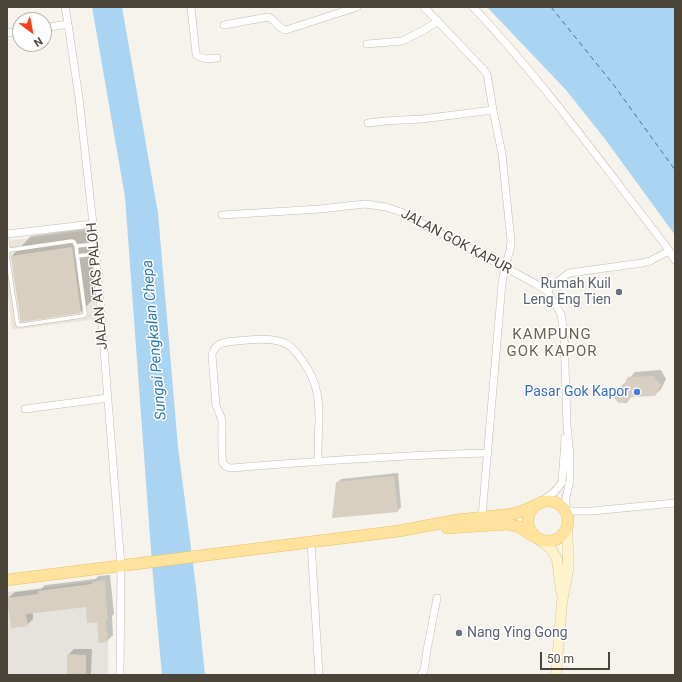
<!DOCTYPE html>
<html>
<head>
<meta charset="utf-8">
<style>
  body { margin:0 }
  #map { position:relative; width:682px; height:682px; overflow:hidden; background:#f6f3ec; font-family:Roboto,sans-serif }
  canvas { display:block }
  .frame { position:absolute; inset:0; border:8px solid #4b4439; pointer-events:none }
  .north { position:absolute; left:12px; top:12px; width:40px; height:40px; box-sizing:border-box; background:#fff; border:1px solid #b7b4b0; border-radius:50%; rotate:148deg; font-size:11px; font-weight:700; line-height:16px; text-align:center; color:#4b4439 }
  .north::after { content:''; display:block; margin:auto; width:14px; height:18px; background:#fc3f1d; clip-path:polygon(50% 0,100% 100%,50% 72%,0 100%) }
  .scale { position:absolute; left:540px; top:652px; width:70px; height:18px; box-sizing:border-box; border:2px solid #4b4439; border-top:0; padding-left:5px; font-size:12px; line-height:14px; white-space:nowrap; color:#4b4439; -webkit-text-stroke:3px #fff; paint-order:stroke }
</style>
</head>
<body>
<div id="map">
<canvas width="682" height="682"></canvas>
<div class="frame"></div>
<div class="north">N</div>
<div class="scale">50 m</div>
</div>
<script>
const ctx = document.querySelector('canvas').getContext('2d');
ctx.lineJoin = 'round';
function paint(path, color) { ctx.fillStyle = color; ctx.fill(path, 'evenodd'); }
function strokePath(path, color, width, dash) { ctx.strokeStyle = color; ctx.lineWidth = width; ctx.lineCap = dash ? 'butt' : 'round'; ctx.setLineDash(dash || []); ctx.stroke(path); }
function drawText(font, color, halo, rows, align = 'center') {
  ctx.font = font + ' Roboto,sans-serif'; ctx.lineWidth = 3; ctx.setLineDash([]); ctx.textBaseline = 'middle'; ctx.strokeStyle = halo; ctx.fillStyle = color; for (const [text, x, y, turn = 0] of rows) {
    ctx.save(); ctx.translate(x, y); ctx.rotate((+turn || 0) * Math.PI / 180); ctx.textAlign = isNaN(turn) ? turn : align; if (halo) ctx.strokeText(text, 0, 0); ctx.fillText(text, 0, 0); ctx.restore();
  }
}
const residential = new Path2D(`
  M 84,231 L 88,234 L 98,319 L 12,330 L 7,285 L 7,241 Z`);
const industrial = new Path2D(`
  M 105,580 L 108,621 L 106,622 L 108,645 L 108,675 L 7,675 L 7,592 Z`);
const water = new Path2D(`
  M 92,7 L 122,7 L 158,213 L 178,447 L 196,587 L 205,675 L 162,675 L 153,577 L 125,197 Z
  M 487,7 L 675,7 L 675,235 L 605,139 L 566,90 Z`);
const shadow = new Path2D(`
  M 91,228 L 100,292 L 81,312 L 21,321 L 12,256 L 31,236 Z
  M 661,370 L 666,379 L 661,389 L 655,395 L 632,396 L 627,402 L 619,389 L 635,372 Z
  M 398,473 L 401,507 L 397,511 L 337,483 L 341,479 Z
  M 110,575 L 114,614 L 112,616 L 113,635 L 107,641 L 98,621 L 87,606 L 33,612 L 33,619 L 27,625 L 8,598 L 15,592 L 41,589 L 45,585 L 95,579 L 99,576 Z
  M 74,649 L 92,649 L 91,675 L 68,675 L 68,655 Z`);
const ferry = new Path2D(`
  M 551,7 L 613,84 L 675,170`);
const building = new Path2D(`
  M 72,247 L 81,313 L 21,322 L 11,256 Z
  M 654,376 L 661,385 L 655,396 L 631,397 L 627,403 L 619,403 L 613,397 L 618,389 L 622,389 L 628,377 Z
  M 394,476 L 398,512 L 332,518 L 336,482 Z
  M 105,580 L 108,621 L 106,621 L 108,642 L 99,643 L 97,622 L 87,623 L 86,607 L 26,614 L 28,626 L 11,628 L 7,598 L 38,594 L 38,591 L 92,584 L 92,582 Z
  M 67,654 L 86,655 L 86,675 L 67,675 Z`);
const lane = new Path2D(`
  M 7,241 L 9,251
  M 72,241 L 74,242 L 76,246 L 85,313 L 85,315 L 82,316 L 22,325 L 18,325 L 17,321 L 7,254 L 8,252 L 10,250 Z
  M 76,246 L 95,244
  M 77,256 L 95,254`);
const street = new Path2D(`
  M 65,7 L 68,24 L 79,98 L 93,224 L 101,311 L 121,566 L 120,675
  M 191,7 L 196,54 C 201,60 209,59 217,58
  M 424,7 L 483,69 L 487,74 L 493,110 L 502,154 L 511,241 L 510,250 L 505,267 L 502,283 L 482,517
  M 473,7 C 543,81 603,165 666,246 L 675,260
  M 224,25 L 268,17 C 276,19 277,29 286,30 L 357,7
  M 44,28 L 68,24
  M 7,33 L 20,31
  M 367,44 L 402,41 L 424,30 L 438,21
  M 368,123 L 385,121 L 422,119 L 493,110
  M 222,215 L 320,209 L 365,204 L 386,207 L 401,212 L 536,284 L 547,291 L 561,314 L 564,333 L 567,426 L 570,456 L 570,481 L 566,497 L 565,511 L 592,511 L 675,503
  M 7,234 L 93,224
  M 547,291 L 557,282 L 569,273 L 642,263 L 650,261 L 669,251
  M 25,409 L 108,398
  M 318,461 C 318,447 318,434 319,421 C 319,412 319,402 317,393 C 315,381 309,370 302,360 C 297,353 290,344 282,342 C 267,337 251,340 236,341 C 225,342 215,342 212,355 L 216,406 L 221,417 L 222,421 C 222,429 221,457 223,463 C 225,467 227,467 231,468 C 317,461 402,455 488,453
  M 540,503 L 554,492 L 562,483 L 565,438
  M 311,542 L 319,675
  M 421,675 L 424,671 L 427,650 L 437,598`);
const secondary = new Path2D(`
  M 540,540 L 551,549 L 557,559 L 561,591
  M 556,675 L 562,602 L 568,570 L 568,548 L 567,529`);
const primary = new Path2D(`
  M528 521a20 20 0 1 1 40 0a20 20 0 1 1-40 0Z
  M 447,528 L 508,524 L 519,527 L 533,536
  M 7,580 L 399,531 L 457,520 L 513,514 L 525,510 L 540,503`);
const markers = [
  [619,292,4,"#6b7280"],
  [637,392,4,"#3f7fe0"],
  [459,633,4,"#6b7280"]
];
const streetNames = [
  ["JALAN GOK KAPUR",456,242,28],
  ["JALAN ATAS PALOH",98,286,-95]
];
const worshipNames = [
  ["Rumah Kuil",611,284],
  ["Leng Eng Tien",611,300],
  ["Nang Ying Gong",467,633,"left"]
];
const shopNames = [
  ["Pasar Gok Kapor",629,392]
];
const neighbourhoodNames = [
  ["KAMPUNG",552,335],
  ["GOK KAPOR",552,352]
];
const waterNames = [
  ["Sungai Pengkalan Chepa",155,340,-95]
];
paint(residential, '#eae5da');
paint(industrial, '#e6e2dd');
paint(water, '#a9d4f2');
paint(shadow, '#0003');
strokePath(ferry, '#2e7ab2', 1, [5, 4]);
paint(building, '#d8cfc1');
strokePath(lane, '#c2bbae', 4.5);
strokePath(street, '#c2bbae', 8);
strokePath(secondary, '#d6c79b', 11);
strokePath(primary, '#e6c16a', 12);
strokePath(lane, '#fff', 3.5);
strokePath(street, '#fff', 7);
strokePath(secondary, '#fff3cd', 10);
strokePath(primary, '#ffe39c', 11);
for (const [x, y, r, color] of markers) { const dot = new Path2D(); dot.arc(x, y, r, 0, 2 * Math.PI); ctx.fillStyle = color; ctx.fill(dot); strokePath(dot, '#fff', 1.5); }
drawText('14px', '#4b4439', '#fff', streetNames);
drawText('14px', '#5b616d', '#fff', worshipNames, 'right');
drawText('14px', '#366cbe', '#fff', shopNames, 'right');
ctx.letterSpacing = '1px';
drawText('15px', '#6e6250', '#fff', neighbourhoodNames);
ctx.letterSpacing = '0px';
drawText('italic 15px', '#2e7ab2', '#fff', waterNames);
</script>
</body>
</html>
